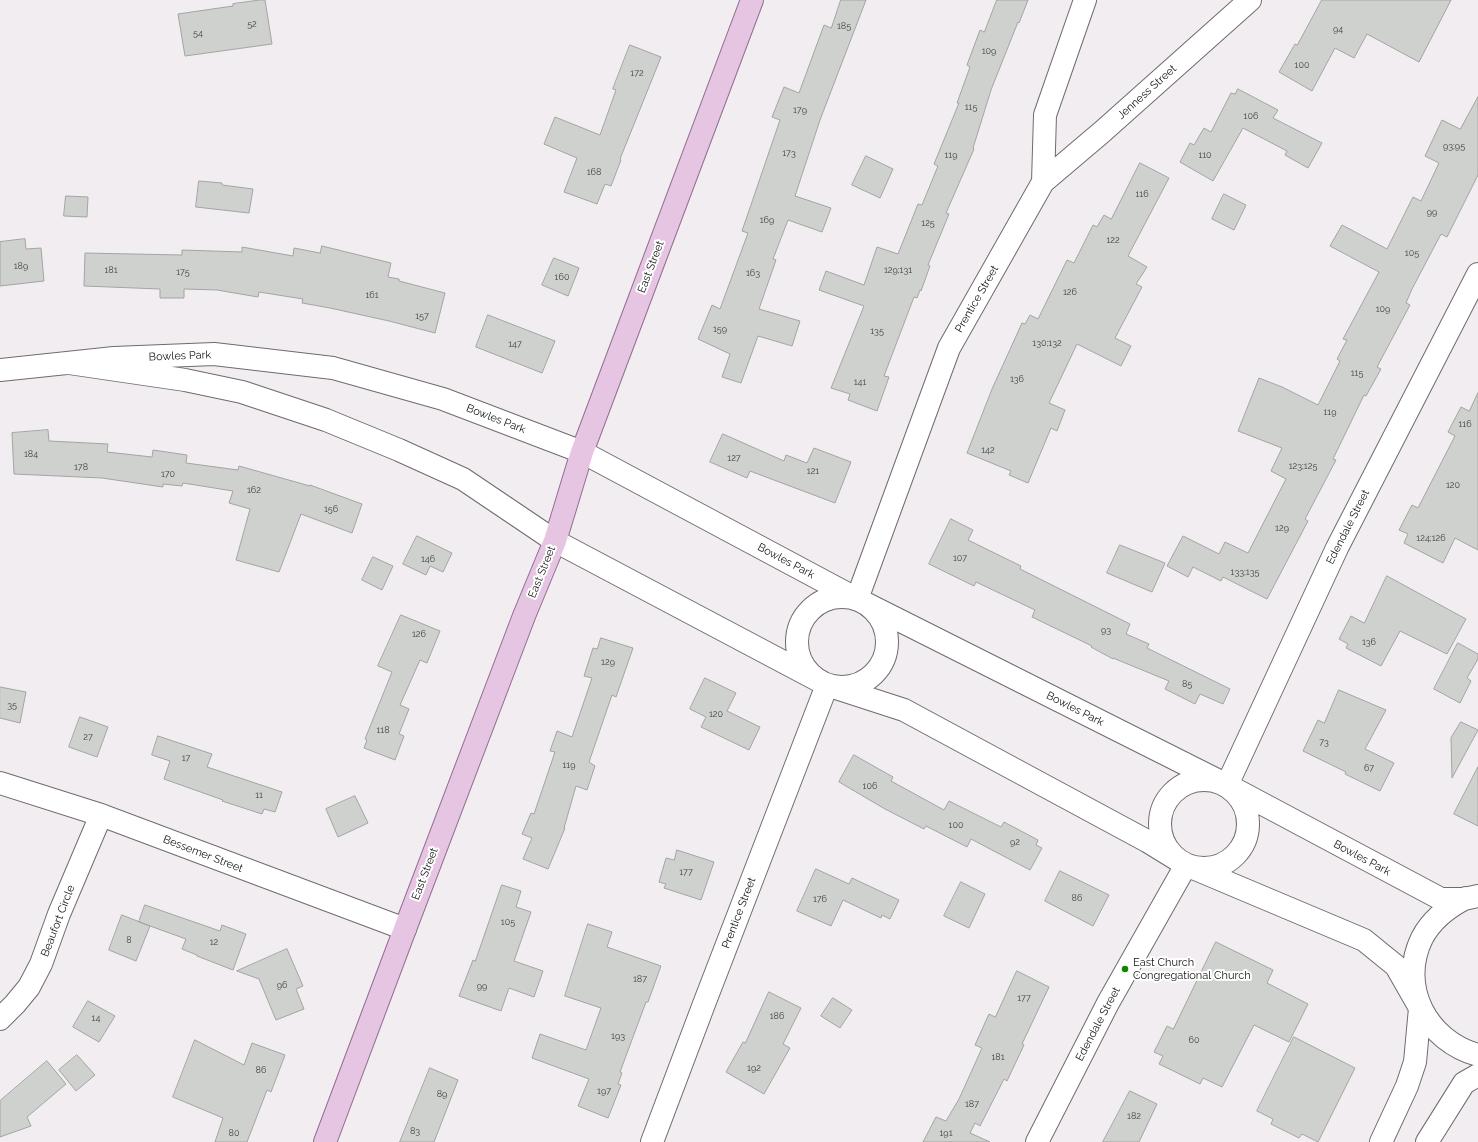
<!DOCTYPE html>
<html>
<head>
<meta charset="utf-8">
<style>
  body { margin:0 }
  canvas { display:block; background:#f1edf1 }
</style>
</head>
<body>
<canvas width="1478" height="1142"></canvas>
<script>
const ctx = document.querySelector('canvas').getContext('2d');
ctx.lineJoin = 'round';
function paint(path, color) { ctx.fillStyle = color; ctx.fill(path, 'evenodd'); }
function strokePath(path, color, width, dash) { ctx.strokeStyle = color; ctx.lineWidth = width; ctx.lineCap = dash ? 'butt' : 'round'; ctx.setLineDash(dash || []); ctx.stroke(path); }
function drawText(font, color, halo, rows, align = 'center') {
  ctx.font = font + ' Raleway,sans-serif'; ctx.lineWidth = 4; ctx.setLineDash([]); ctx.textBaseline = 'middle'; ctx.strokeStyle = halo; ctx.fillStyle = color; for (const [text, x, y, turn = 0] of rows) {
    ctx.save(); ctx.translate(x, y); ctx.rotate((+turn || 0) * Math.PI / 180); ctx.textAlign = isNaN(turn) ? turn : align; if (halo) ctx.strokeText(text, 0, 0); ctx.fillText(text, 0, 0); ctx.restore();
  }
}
const building = new Path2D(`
  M 260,0 L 265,0 L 272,44 L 185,56 L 178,14 L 233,6 L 233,4 Z
  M 841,0 L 866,0 L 820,120 L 795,196 L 831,208 L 822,232 L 788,220 L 773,259 L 776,260 L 759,309 L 800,321 L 792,346 L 758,336 L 741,383 L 722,377 L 730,354 L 698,339 L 712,305 L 720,309 L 748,233 L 742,231 L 780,120 L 772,117 L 784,87 L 799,93 L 824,25 L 831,28 Z
  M 997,0 L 1028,0 L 1019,23 L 1018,22 L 991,90 L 973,148 L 974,149 L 946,213 L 949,214 L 928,265 L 930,266 L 921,291 L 920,290 L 917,298 L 914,297 L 884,376 L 889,377 L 877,411 L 848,400 L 850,394 L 831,388 L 864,306 L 819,290 L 826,271 L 864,285 L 877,247 L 898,254 L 918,204 L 922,205 L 938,166 L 934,164 L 959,103 L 957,103 L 970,67 L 967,65 L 980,30 L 984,32 Z
  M 1322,0 L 1451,0 L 1419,62 L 1367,34 L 1354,58 L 1335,48 L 1312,91 L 1279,72 L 1295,44 L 1297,45 Z
  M 630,45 L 661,57 L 620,159 L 621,160 L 611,186 L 605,184 L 597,204 L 564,192 L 577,158 L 544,144 L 555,117 L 600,135 L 616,90 L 613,89 Z
  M 1238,89 L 1278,110 L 1273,118 L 1322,143 L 1308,168 L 1285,155 L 1287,151 L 1243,128 L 1213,181 L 1180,162 L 1190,143 L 1194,145 L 1204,128 L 1211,132 L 1231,93 L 1235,94 Z
  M 1478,97 L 1478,175 L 1447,237 L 1441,234 L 1412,289 L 1406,303 L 1410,305 L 1377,367 L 1381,369 L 1366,396 L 1364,395 L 1333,459 L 1336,460 L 1305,519 L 1308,521 L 1267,599 L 1223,577 L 1221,581 L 1193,567 L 1188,577 L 1167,566 L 1183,536 L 1219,554 L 1225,542 L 1248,553 L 1286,479 L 1271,471 L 1282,448 L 1238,431 L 1259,378 L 1282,387 L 1318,405 L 1340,361 L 1337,359 L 1347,340 L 1343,339 L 1379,272 L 1330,246 L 1342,225 L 1387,249 L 1413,197 L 1421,201 L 1439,163 L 1425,156 L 1442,120 L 1460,129 Z
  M 866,156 L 893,169 L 880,198 L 852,185 Z
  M 1140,163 L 1169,178 L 1128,256 L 1147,267 L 1136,284 L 1142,287 L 1115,338 L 1131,346 L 1121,366 L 1077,344 L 1049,403 L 1065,410 L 1057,431 L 1051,428 L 1028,483 L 1009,475 L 1011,471 L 967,453 L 992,389 L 1022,323 L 1025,324 L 1030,315 L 1038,319 L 1067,260 L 1074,263 L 1093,225 L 1097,227 L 1104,215 L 1111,219 Z
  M 199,181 L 222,183 L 222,185 L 253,189 L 249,213 L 196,207 Z
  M 1224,194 L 1246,205 L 1234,230 L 1212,219 Z
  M 66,196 L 88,197 L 87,217 L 64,216 Z
  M 25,239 L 26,249 L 41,248 L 44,281 L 0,286 L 0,242 Z
  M 322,246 L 391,263 L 388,277 L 399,279 L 399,281 L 445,293 L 435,333 L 389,321 L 330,308 L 302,303 L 303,299 L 259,292 L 258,297 L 217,290 L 184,289 L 184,298 L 160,298 L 160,289 L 84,286 L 85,253 L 182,255 L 182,250 L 242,252 L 242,247 L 293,256 L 294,248 L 320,253 Z
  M 554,258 L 579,268 L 568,296 L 542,285 Z
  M 488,315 L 555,341 L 542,373 L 476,347 Z
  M 1478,393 L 1478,550 L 1455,538 L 1443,563 L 1404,543 L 1408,534 L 1399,530 L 1412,505 L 1418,508 L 1455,436 L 1448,432 L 1461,407 L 1469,411 Z
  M 48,430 L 49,441 L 108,444 L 107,452 L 152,457 L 153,450 L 187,455 L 186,463 L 238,470 L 239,466 L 310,486 L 310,485 L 362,504 L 352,533 L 301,514 L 279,572 L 236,560 L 250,509 L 229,503 L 233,491 L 183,483 L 182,486 L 163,484 L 163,487 L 102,478 L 14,474 L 12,433 Z
  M 723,434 L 784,461 L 786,455 L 807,463 L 814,448 L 851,462 L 835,503 L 750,471 L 747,478 L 710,462 Z
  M 951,519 L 973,530 L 968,540 L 1021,566 L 1020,569 L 1130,624 L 1126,634 L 1149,644 L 1147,648 L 1230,689 L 1223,704 L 1200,694 L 1195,704 L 1165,689 L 1169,681 L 1113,658 L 1113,659 L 1091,647 L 1092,646 L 1032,617 L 1035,610 L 976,582 L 974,586 L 929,564 Z
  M 417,536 L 452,553 L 443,572 L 430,566 L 426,575 L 403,564 Z
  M 1120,545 L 1165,563 L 1152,592 L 1107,573 Z
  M 373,557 L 393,566 L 382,590 L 362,580 Z
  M 1387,576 L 1466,619 L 1447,654 L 1400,631 L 1381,666 L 1346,648 L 1348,644 L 1339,639 L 1351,616 L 1364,623 Z
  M 401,615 L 440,631 L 427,663 L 420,660 L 400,705 L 409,709 L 399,734 L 404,736 L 395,760 L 364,748 L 367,740 L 365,739 L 392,672 L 378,666 Z
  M 601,638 L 633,648 L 616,697 L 612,695 L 589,762 L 595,766 L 587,790 L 576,786 L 564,828 L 565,828 L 548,869 L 523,859 L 532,838 L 522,834 L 531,813 L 534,814 L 555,752 L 550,751 L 557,731 L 572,737 L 592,678 L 584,676 L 593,648 L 597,649 Z
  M 1458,643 L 1478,654 L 1478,659 L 1467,678 L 1471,681 L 1460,703 L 1434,689 Z
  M 705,678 L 736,693 L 727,711 L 760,727 L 749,750 L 701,727 L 706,717 L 690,709 Z
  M 0,687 L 26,692 L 20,723 L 0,718 Z
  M 1339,690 L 1386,710 L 1365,749 L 1394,763 L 1380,791 L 1345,774 L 1346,772 L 1303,751 L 1318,720 L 1324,723 Z
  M 80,717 L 108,727 L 97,757 L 69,747 Z
  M 1461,722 L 1478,730 L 1452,778 L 1451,738 Z
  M 158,736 L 212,754 L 207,767 L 282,792 L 275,812 L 264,809 L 262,814 L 222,801 L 223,800 L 164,779 L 170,761 L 152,755 Z
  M 854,755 L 893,777 L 891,781 L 944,810 L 949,801 L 1001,827 L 1004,822 L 1038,840 L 1036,845 L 1042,848 L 1030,870 L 971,839 L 967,847 L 926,826 L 924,829 L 885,809 L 839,782 Z
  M 1478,767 L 1478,826 L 1454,814 Z
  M 355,796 L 368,823 L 338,837 L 326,809 Z
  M 677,850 L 714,862 L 701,900 L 664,888 L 666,884 L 659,882 L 666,858 L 674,860 Z
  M 816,869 L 849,884 L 852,878 L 899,900 L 890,919 L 882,915 L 881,918 L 843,900 L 831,926 L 797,911 Z
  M 1060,871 L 1109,895 L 1093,926 L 1045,901 Z
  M 961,882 L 985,894 L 969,928 L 944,916 Z
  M 502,885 L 521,891 L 516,907 L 531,912 L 514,961 L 543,971 L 534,997 L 509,988 L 501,1011 L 459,996 L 473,960 L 475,961 Z
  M 145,905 L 220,931 L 222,925 L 246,934 L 233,970 L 197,956 L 197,955 L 182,949 L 186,939 L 139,922 Z
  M 122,915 L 150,926 L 136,961 L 109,950 Z
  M 588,924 L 612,932 L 607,947 L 661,966 L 648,1002 L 646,1002 L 620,1072 L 622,1073 L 618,1084 L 621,1085 L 608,1118 L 578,1106 L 589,1079 L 532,1058 L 540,1034 L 586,1050 L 601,1008 L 565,996 Z
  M 1216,942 L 1273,970 L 1267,983 L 1308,1004 L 1289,1042 L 1254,1025 L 1222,1087 L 1203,1078 L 1200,1084 L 1159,1064 L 1163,1056 L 1154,1052 L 1167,1026 L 1173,1029 Z
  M 287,949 L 303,986 L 296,989 L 304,1009 L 276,1020 L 259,979 L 237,971 Z
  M 1017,971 L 1049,987 L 1022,1044 L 1024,1045 L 1007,1081 L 1004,1079 L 980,1126 L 975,1123 L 970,1133 L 990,1142 L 923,1142 L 936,1117 L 946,1121 L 959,1099 L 982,1048 L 975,1045 L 989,1014 L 995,1017 Z
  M 769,992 L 801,1008 L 783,1044 L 790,1048 L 764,1094 L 726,1072 L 743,1042 L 745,1043 Z
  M 833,998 L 852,1010 L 840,1028 L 821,1016 Z
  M 88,1001 L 115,1016 L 99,1042 L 73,1027 Z
  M 1294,1037 L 1355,1068 L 1318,1142 L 1302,1134 L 1299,1138 L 1271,1124 L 1273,1119 L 1257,1111 Z
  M 195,1040 L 244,1065 L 252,1043 L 285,1055 L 271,1092 L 267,1090 L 247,1142 L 215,1142 L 223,1118 L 173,1097 Z
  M 77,1055 L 95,1075 L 76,1091 L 59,1070 Z
  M 47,1061 L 66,1084 L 27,1117 L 31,1126 L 0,1137 L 0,1101 Z
  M 430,1068 L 458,1080 L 434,1142 L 400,1142 Z
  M 1130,1091 L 1157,1104 L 1139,1142 L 1103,1142 Z`);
const street = new Path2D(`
  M 1043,182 L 1102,132 L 1250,0
  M 69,363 L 185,380 L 242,392 L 326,420 L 399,450 L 463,479 L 555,541 L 827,685 L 904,710 L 1147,841 L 1186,865 L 1364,940 L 1396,966 L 1420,1008 L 1415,1062 L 1407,1086 L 1381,1142
  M 0,370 L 114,358 L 214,354 L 333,368 L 443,399 L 582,452 L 857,599 L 1227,785 L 1441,899 L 1464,899 L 1478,896
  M797 642a45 45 0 1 1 90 0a45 45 0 1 1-90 0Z
  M 857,599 L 949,348 L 1043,182 L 1045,115 L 1085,0
  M1160 824a44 44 0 1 1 88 0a44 44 0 1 1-88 0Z
  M 0,783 L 101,815 L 405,929
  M 1227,785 L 1337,548 L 1478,274
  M 1466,898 C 1448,907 1432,919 1422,938 C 1398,987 1427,1041 1478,1055
  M 0,1019 L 15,1004 L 29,987 L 41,964 L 59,914 L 101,815
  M 652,1142 L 704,1004 L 827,685
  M 1037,1142 L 1108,1003 L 1186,865
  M 1427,1142 L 1464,1083 L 1478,1075`);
const primary = new Path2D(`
  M 325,1142 L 405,929 L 524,616 L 555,541 L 582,452 L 752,0`);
const markers = [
  [1125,969,4,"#118500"]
];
const numberNames = [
  ["52",252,24],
  ["185",844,26],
  ["94",1338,29],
  ["54",198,33],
  ["109",989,51],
  ["100",1302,65],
  ["172",637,73],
  ["115",971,107],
  ["179",800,110],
  ["106",1251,116],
  ["93;95",1454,146],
  ["173",789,153],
  ["119",951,155],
  ["110",1205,155],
  ["168",594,172],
  ["116",1142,194],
  ["99",1432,212],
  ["169",767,220],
  ["125",928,223],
  ["122",1113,240],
  ["105",1412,253],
  ["189",21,266],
  ["181",111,270],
  ["129;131",898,270],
  ["175",183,272],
  ["163",753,273],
  ["160",562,277],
  ["126",1070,292],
  ["161",372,295],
  ["109",1383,309],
  ["157",422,316],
  ["159",720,329],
  ["135",877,331],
  ["130;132",1047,343],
  ["147",515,344],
  ["115",1357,373],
  ["136",1017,379],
  ["141",860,382],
  ["119",1330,412],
  ["116",1465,424],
  ["142",988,450],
  ["184",31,454],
  ["127",734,458],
  ["123;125",1303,466],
  ["178",81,467],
  ["121",813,471],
  ["170",168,474],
  ["120",1453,485],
  ["162",254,490],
  ["156",331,509],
  ["129",1282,528],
  ["124;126",1431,538],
  ["107",960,558],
  ["146",428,559],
  ["133;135",1245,572],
  ["93",1106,630],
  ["126",419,634],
  ["136",1369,642],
  ["129",608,662],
  ["85",1187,684],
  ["35",12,705],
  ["120",716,714],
  ["118",383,730],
  ["27",88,737],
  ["73",1324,742],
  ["17",186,758],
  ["119",569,765],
  ["67",1369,768],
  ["106",870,786],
  ["11",259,795],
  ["100",956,825],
  ["92",1015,842],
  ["177",686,872],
  ["86",1077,898],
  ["176",820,899],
  ["105",508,922],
  ["8",129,940],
  ["12",214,942],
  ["187",640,979],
  ["96",282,985],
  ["99",482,986],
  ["177",1024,998],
  ["186",777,1016],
  ["14",96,1018],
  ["193",618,1036],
  ["60",1194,1040],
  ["181",998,1057],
  ["192",754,1068],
  ["86",261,1070],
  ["197",604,1091],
  ["89",442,1094],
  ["187",972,1104],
  ["182",1134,1116],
  ["83",415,1131],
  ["80",234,1133],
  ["191",946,1133]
];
const streetNames = [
  ["Jenness Street",1147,92,-42],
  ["East Street",651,267,-69],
  ["Prentice Street",977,299,-60],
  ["Bowles Park",180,356,-2],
  ["Bowles Park",496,419,21],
  ["Edendale Street",1348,527,-63],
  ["Bowles Park",786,561,28],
  ["East Street",542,572,-68],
  ["Bowles Park",1075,709,27],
  ["Bessemer Street",203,854,21],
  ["Bowles Park",1362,858,28],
  ["East Street",425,874,-69],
  ["Prentice Street",739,913,-69],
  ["Beaufort Circle",58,921,-69],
  ["Edendale Street",1098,1024,-62]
];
const poiNames = [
  ["East Church",1133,963],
  ["Congregational Church",1133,976]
];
paint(building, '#ced1ce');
strokePath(building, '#a2a5a2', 1);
strokePath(street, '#6f6b6e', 24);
strokePath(primary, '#926e8f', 24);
strokePath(street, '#fff', 22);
strokePath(primary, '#e6c5e3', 22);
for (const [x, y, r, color] of markers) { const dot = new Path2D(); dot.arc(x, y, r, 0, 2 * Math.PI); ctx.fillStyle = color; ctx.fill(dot); strokePath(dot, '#fff', 1.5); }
drawText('9px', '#434343', null, numberNames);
drawText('11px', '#151415', '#fff', streetNames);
drawText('11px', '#151415', '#fff', poiNames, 'left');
</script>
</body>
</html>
